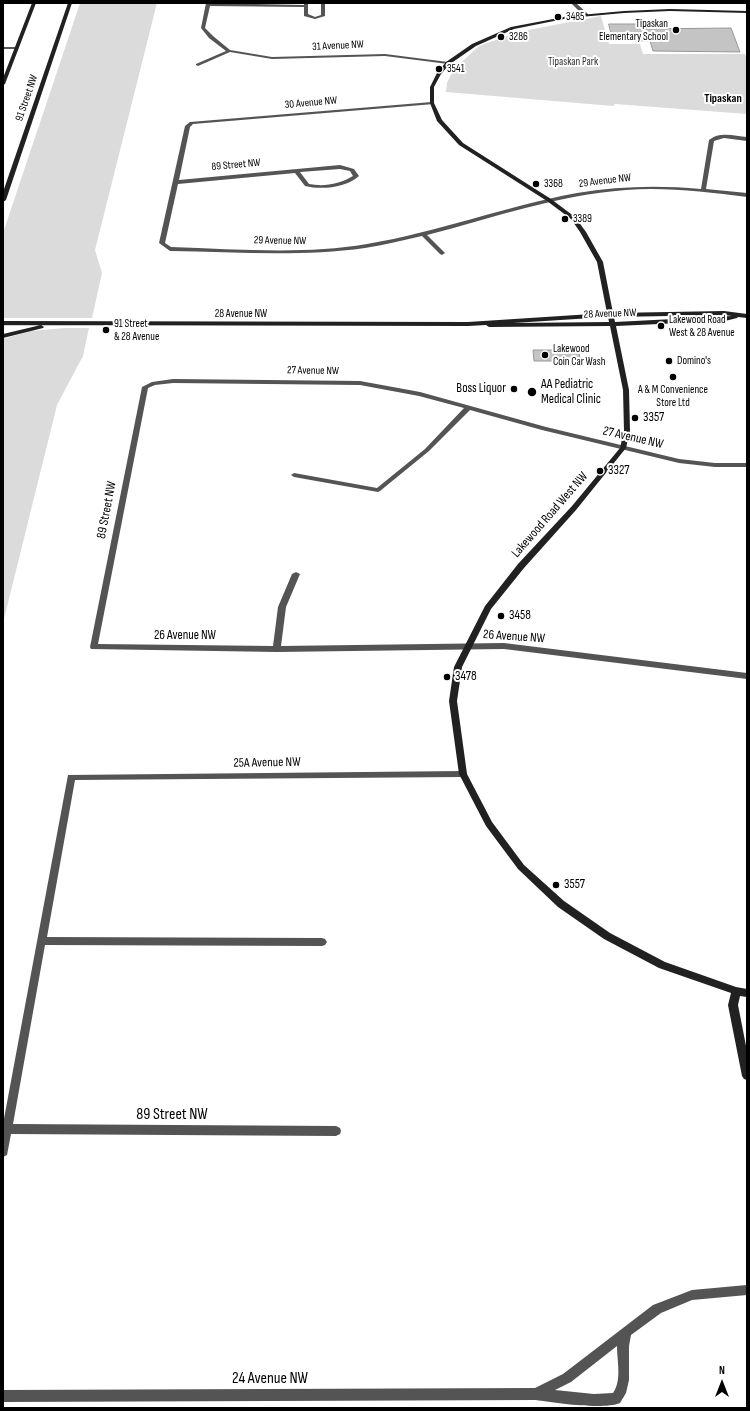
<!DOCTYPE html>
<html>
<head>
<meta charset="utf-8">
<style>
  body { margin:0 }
  #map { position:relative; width:750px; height:1411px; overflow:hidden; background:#fff; font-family:"Sofia Sans Condensed",sans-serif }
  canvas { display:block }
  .frame { position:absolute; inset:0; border:4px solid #000; pointer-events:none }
  .north { position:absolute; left:702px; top:1363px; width:40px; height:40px; -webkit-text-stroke:3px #fff; paint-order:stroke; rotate:0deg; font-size:11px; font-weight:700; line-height:16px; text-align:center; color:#000 }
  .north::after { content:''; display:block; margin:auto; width:14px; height:18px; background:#000; clip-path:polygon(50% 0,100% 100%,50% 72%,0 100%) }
</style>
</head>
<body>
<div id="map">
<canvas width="750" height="1411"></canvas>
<div class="frame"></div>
<div class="north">N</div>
</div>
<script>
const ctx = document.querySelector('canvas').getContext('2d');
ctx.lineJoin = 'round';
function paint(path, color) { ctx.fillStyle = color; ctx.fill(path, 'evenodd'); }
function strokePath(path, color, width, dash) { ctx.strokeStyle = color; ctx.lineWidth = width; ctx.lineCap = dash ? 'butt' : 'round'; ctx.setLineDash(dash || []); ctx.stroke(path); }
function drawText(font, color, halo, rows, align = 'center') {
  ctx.font = font + ' "Sofia Sans Condensed",sans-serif'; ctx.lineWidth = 4; ctx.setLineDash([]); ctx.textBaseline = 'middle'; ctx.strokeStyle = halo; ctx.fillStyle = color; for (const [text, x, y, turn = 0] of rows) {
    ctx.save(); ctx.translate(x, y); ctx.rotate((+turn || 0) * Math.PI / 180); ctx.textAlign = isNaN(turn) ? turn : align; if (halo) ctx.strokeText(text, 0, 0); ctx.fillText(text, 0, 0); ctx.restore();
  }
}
const green = new Path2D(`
  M 80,3 L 157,3 L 95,250 L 102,273 L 92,318 L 3,318 L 3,233 Z
  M 601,16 L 609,44 L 640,44 L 643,54 L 745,54 L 747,59 L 747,114 L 615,104 L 613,106 L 446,92 L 447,83 L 453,70 L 479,46 L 518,32 Z
  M 65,328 L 89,328 L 83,356 L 57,405 L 3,623 L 3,339 L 31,331 Z`);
const building = new Path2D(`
  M 609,24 L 639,24 L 640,29 L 731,28 L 740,52 L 653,51 L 650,41 L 613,40 Z
  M 555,346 L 578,346 L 581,365 L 557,365 L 557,361 L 534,361 L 533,350 L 555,350 Z`);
const street = new Path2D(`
  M 206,3 L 304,5 L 304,3 L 308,3 L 308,14 L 315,17 L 321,15 L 321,3 L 325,3 L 325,16 L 315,19 L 304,16 L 304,7 L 210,6 L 205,28 L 213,36 L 230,50 L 272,57 L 385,54 L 448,62 L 450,63 L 448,64 L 385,56 L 272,59 L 230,52 L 198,66 L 196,65 L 196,64 L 226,51 L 209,38 L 201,28 Z
  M 571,3 L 576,3 L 588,14 L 588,16 L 584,16 Z
  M 3,47 L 17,47 L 19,48 L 17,49 L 3,49 Z
  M 432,102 L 434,102 L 434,104 L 193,124 L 190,127 L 179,180 L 340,165 L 354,169 L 359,176 C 345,188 322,190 305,186 L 295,173 L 178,184 L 165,243 L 171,247 C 236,249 303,255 367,244 C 438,232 506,206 577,193 C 618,186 659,185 701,189 L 709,140 C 720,131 735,136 747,137 L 747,141 L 724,138 L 714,141 L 706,189 L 747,193 L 747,197 C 707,192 666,187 626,190 C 557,195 493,218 427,235 L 445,253 L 442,255 L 440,254 L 422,236 C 403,240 384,245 365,248 C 301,257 235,252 170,251 L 159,243 L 185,126 L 190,122 ZM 340,169 L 350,171 L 353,176 C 340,184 324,187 309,184 L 300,172 Z
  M 173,379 L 360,381 L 420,392 L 546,427 L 679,459 L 715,463 L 747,463 L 747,467 L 715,467 L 679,463 L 542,430 L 470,410 L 429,451 L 380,491 L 378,492 L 294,477 L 291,475 L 294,473 L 377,488 L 425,449 L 464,408 L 419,396 L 360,385 L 173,383 L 155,385 L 148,388 L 98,644 L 273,646 L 278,607 L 292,574 L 296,572 L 300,574 L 286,607 L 281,646 L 504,643 L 747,673 L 747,679 L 504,649 L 277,652 L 91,649 L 90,647 L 142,387 L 152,382 Z
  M 463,771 L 466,772 L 467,774 L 466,776 L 463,777 L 75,780 L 47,937 L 322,938 L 325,939 L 327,942 L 325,945 L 322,946 L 45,945 L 13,1124 L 336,1126 L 340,1128 L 341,1131 L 340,1134 L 336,1136 L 11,1134 L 7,1155 L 3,1157 L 3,1124 L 68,775 Z
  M 747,1285 L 747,1295 L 692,1300 L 661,1313 L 631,1335 L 629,1346 L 629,1380 L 626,1393 L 620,1403 C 603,1410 556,1403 536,1400 L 3,1402 L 3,1390 L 535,1388 L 563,1374 L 653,1305 L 692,1290 ZM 617,1346 C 617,1362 622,1380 613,1393 L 594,1394 L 555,1390 L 571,1382 Z`);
const secondary = new Path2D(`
  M 32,3 L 36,3 L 5,84 L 3,85 L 3,78 Z
  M 68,3 L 72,3 L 6,200 L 3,202 L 3,192 Z
  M 670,9 L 747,11 L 747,13 L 670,11 L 624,13 L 569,18 L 514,29 L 476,46 L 450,64 L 441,74 L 434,87 L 434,103 L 442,120 L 463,143 L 551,199 L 575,217 L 586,232 L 603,262 L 613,313 L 724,311 L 747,314 L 747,318 L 738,317 L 737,318 L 725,321 L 616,326 L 629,390 L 630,431 L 626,448 L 576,510 L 524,568 L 491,609 L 462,667 L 457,701 L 467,774 L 492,822 L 524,865 L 564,901 L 610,933 L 665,962 L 736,987 L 747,989 L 747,997 L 740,996 L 738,1005 L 747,1051 L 747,1080 L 744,1079 L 742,1076 L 728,1005 L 731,993 L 659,968 L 604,939 L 558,907 L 518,869 L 486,826 L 459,774 L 449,701 L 454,667 L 485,606 L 518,564 L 572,506 L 620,448 L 624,431 L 623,390 L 610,326 L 489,327 L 486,325 L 468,326 L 3,325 L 3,321 L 468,322 L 607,313 L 597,262 L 580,232 L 571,219 L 547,201 L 459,145 L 437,121 L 430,103 L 430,87 L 437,73 L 446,62 L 472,44 L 511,27 L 569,16 L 624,11 ZM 724,315 L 732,316 L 615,322 L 614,317 ZM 608,317 L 609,322 L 513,323 Z
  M 41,325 L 44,327 L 43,328 L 3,338 L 3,334 Z`);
const markers = [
  [558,17,4,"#000"],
  [676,30,4,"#000"],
  [501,37,4,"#000"],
  [439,69,4,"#000"],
  [536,184,4,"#000"],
  [565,219,4,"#000"],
  [661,326,4,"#000"],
  [106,330,4,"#000"],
  [545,355,4,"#000"],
  [669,361,4,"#000"],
  [673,377,4,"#000"],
  [514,389,4,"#000"],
  [532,392,5,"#000"],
  [635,418,4,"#000"],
  [600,471,4,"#000"],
  [501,616,4,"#000"],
  [447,677,4,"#000"],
  [556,885,4,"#000"]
];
const farPoinames = [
  ["3485",566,17],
  ["Tipaskan",668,24,"right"],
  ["Elementary School",668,37,"right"],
  ["3286",509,37],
  ["3541",447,69],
  ["3368",544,184],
  ["3389",573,219],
  ["Lakewood Road",669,320],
  ["West & 28 Avenue",669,333],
  ["91 Street",114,324],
  ["& 28 Avenue",114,337],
  ["Lakewood",553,349],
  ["Coin Car Wash",553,362],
  ["Domino's",677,361],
  ["A & M Convenience",673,390,"center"],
  ["Store Ltd",673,403,"center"]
];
const farStreetnames = [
  ["31 Avenue NW",338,46,-3],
  ["91 Street NW",27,98,-71],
  ["30 Avenue NW",311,103,-5],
  ["89 Street NW",236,165,-5],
  ["29 Avenue NW",605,181,-7],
  ["29 Avenue NW",280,241,1],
  ["28 Avenue NW",241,314],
  ["28 Avenue NW",610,314,-2],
  ["27 Avenue NW",313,371,1]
];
const farParknames = [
  ["Tipaskan Park",573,62]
];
const farNeighbourhoodnames = [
  ["Tipaskan",723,99]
];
const poiNames = [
  ["AA Pediatric",541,385],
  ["Medical Clinic",541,400],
  ["Boss Liquor",506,389,"right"],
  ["3357",643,418],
  ["3327",608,471],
  ["3458",509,616],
  ["3478",455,677],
  ["3557",564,885]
];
const streetNames = [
  ["27 Avenue NW",633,438,13],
  ["89 Street NW",107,510,-79],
  ["Lakewood Road West NW",550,515,-49],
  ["26 Avenue NW",185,636],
  ["26 Avenue NW",514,637,4],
  ["25A Avenue NW",267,763,-1]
];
const nearStreetnames = [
  ["89 Street NW",172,1115],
  ["24 Avenue NW",270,1379]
];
paint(green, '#dbdbdb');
paint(building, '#c4c4c4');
strokePath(building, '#989898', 1);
paint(street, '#545454');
paint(secondary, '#212121');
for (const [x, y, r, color] of markers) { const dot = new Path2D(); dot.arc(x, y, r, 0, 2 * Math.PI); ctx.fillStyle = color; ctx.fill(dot); strokePath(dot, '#fff', 1.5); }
drawText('11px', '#000', '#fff', farPoinames, 'left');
drawText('11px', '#000', '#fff', farStreetnames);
drawText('11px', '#323232', '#fff', farParknames);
drawText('bold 12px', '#000', '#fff', farNeighbourhoodnames);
drawText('13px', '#000', '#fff', poiNames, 'left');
drawText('13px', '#000', '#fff', streetNames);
drawText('16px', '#000', '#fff', nearStreetnames);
</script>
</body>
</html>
